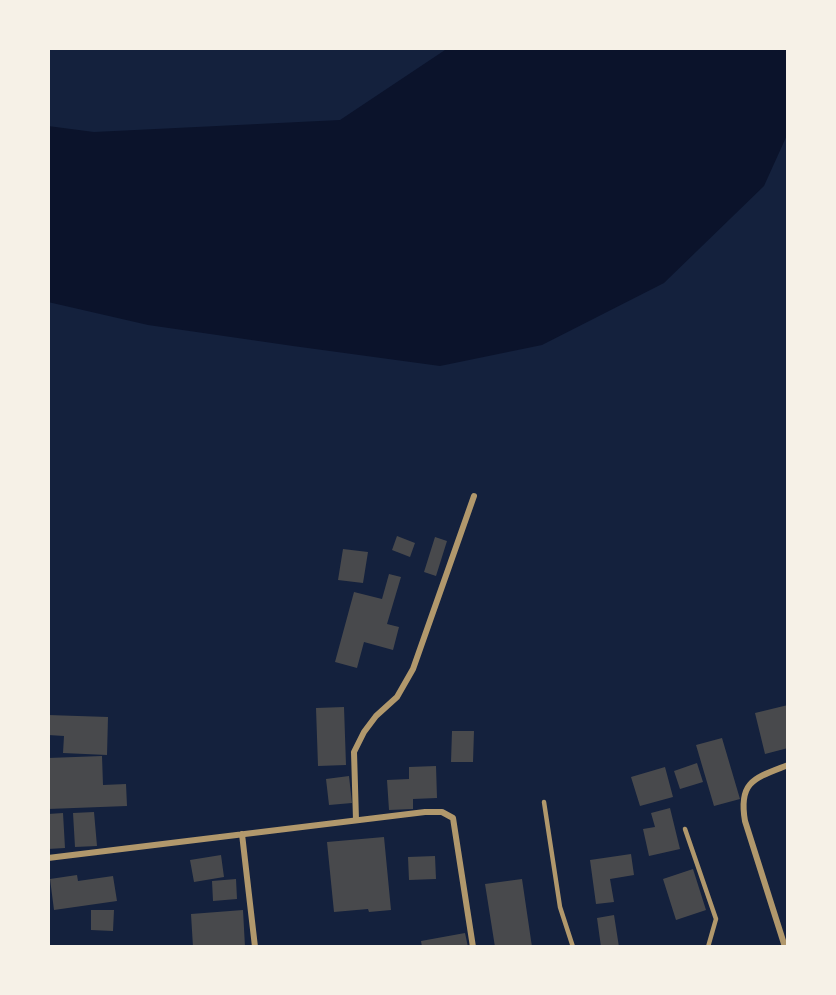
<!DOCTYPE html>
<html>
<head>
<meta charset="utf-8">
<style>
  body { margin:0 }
  #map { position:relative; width:836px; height:995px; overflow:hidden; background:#14213d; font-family:Arial,sans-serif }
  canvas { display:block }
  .frame { position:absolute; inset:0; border:50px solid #f6f1e7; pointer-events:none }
</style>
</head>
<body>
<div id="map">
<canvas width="836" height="995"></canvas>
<div class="frame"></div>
</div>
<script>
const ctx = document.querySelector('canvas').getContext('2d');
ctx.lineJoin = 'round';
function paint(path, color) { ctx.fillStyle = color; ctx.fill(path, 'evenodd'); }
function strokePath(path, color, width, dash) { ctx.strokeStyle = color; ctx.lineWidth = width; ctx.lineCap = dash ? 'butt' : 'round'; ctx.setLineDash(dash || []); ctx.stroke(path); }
const water = new Path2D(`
  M 448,48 L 788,48 L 788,133 L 764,186 L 664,283 L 542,345 L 440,366 L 293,346 L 148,325 L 48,302 L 48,126 L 94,132 L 340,120 Z`);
const building = new Path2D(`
  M 397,536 L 415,543 L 410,557 L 392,550 Z
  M 435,537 L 447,541 L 436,576 L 424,572 Z
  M 343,549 L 368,552 L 363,583 L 338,580 Z
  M 389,574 L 401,577 L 387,624 L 399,627 L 393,650 L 364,642 L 357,668 L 335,662 L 354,592 L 382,599 Z
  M 788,705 L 788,748 L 765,754 L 755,713 Z
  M 344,707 L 346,765 L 318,766 L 316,708 Z
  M 48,715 L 108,717 L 107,755 L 63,753 L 64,736 L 48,735 Z
  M 452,731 L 474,731 L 473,762 L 451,762 Z
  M 722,738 L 740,799 L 714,806 L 696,745 Z
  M 102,756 L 103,785 L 126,784 L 127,806 L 48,809 L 48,758 Z
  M 697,763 L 703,782 L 680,789 L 674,771 Z
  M 436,766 L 437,798 L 413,799 L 413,809 L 389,810 L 387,780 L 409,779 L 409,767 Z
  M 665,767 L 673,797 L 640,806 L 631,777 Z
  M 349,776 L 352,803 L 329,805 L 326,779 Z
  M 670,808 L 680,849 L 649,856 L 643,829 L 655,827 L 651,813 Z
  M 94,812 L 97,846 L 75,847 L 73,813 Z
  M 63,813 L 65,848 L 48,849 L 48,814 Z
  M 384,837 L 391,910 L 369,912 L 368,909 L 334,912 L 327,842 Z
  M 631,854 L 634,875 L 610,879 L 614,902 L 596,904 L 590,860 Z
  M 221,855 L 224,877 L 194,882 L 190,860 Z
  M 435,856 L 436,879 L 409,880 L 408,857 Z
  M 693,869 L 706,910 L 676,920 L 663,879 Z
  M 77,875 L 78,881 L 113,876 L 117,901 L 54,910 L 50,879 Z
  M 236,879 L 237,899 L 213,901 L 212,881 Z
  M 522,879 L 532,947 L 495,947 L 485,884 Z
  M 91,910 L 114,910 L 113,931 L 91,930 Z
  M 243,910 L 245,947 L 193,947 L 191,914 Z
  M 614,915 L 619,947 L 601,947 L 597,918 Z
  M 465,933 L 468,947 L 422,947 L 421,941 Z`);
const service = new Path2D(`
  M 544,802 L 560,907 L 573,947
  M 685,829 L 716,919 L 708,947`);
const minor = new Path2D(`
  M 356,820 L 354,752 L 364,732 L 376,716 L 397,697 L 413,669 L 474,496
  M 242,834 L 255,947
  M 48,858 L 425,812 L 442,812 L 453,818 L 473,947
  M 785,947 L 745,821 C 738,781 755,778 788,765`);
paint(water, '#0b132b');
paint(building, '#48494c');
strokePath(service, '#b1986c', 4.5);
strokePath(minor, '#b1986c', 6);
</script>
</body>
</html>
